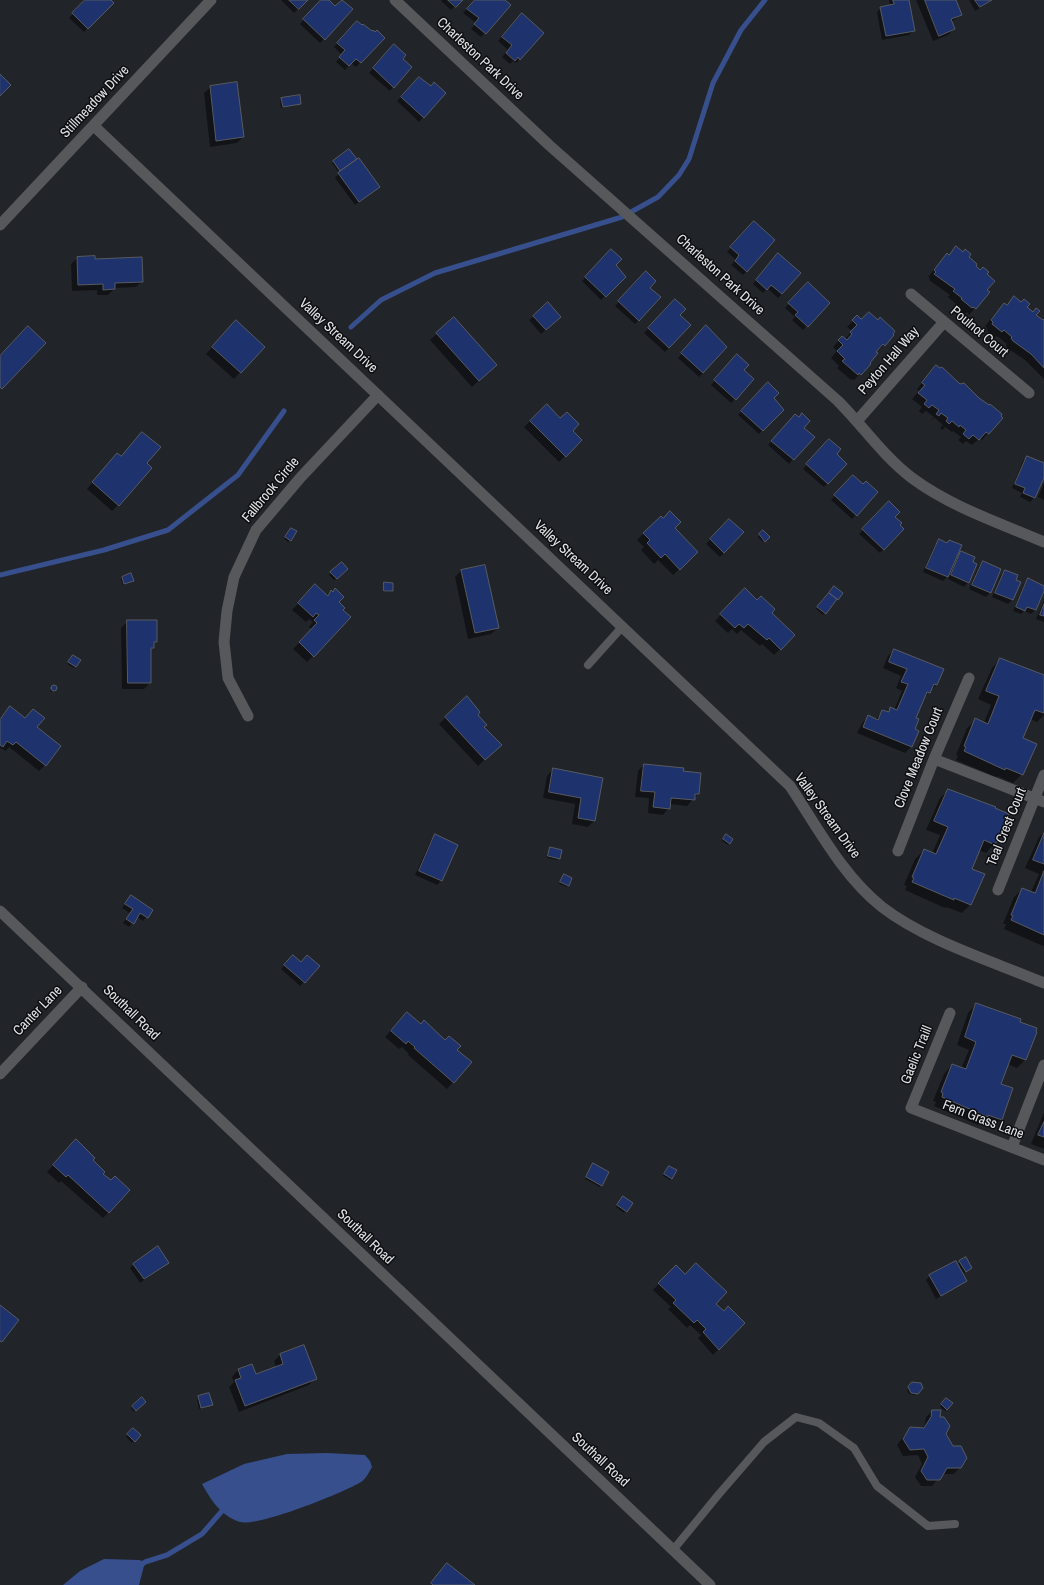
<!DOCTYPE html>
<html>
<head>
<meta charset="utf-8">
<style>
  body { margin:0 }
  canvas { display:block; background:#212429 }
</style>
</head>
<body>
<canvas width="1044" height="1585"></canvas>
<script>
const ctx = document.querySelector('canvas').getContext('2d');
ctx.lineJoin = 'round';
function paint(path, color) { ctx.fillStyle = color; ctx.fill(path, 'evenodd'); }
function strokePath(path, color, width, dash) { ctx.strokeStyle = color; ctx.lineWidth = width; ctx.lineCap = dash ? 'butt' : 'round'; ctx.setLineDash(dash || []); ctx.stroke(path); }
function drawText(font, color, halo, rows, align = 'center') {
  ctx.font = font + ' "Archivo Narrow",sans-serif'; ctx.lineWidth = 3; ctx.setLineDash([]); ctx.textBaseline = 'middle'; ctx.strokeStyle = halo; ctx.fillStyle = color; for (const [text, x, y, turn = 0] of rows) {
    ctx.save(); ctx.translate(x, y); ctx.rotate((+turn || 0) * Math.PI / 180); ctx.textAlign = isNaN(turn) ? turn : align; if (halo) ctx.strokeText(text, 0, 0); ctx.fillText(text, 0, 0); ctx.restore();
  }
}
const water = new Path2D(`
  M 327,1453 L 365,1455 L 370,1461 L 372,1467 C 369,1472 366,1479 361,1482 C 343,1493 258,1527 240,1522 C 221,1516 211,1500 202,1484 L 244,1464 L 287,1454 Z
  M 104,1559 L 139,1560 L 145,1562 L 139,1585 L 63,1585 L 80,1571 Z`);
const shadow = new Path2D(`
  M 86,0 L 109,0 L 112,3 L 84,32 L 69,18 Z
  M 281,0 L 307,0 L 294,13 Z
  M 322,0 L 327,0 L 335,7 L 341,0 L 351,10 L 320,43 L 300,24 Z
  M 442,0 L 461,0 L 451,10 L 441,1 Z
  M 475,0 L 504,0 L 510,5 L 481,37 L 471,29 L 476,23 L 463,13 Z
  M 889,0 L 908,0 L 913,31 L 909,35 L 882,40 L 877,12 L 881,8 L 890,6 Z
  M 916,0 L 955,0 L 961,15 L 951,22 L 954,29 L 948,35 L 933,41 Z
  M 969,0 L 993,0 L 975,11 Z
  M 518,19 L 520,59 L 516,63 L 513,61 L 510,64 L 502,57 L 508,50 L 498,41 Z
  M 353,27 L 383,38 L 356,67 L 351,63 L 345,70 L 336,62 L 342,55 L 334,47 Z
  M 390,50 L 401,59 L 393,87 L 390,91 L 369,73 Z
  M 415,82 L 445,93 L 419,122 L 397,101 Z
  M 211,87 L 243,137 L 237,143 L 210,147 L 204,93 Z
  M 282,99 L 300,104 L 281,108 L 280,100 Z
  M 349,150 L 356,159 L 352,163 L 374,190 L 355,205 L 335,178 L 339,173 L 332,163 Z
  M 750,226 L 747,271 L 743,275 L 731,265 L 736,260 L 727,252 Z
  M 611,251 L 615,265 L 624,277 L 601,300 L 582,281 Z
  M 949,256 L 967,257 L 974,266 L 985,275 L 986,290 L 975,308 L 969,315 L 967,312 L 965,314 L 955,306 L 956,304 L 948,297 L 950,295 L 929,280 L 930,278 L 928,277 L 941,261 Z
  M 77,258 L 94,260 L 142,281 L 136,287 L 115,288 L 108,295 L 97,295 L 97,290 L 72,291 L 71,264 Z
  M 774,259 L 782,294 L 778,298 L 767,288 L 763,293 L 753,284 Z
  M 642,276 L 649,288 L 639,320 L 635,324 L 615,306 Z
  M 808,284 L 828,303 L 803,330 L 792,320 L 795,317 L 785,308 Z
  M 1014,297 L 1042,321 L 1044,320 L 1044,379 L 1025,360 L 1007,348 L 1006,345 L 1007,344 L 997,336 L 995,338 L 986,330 L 988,329 L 985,326 L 998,310 L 1006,306 Z
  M 675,300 L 679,315 L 690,325 L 665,352 L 644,333 Z
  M 548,304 L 556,321 L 541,334 L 529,320 Z
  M 857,317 L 861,320 L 893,335 L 878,351 L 876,350 L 860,374 L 854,380 L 852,379 L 851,380 L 837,368 L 839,366 L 831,358 L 837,351 L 833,347 L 842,337 L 845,339 L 852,331 L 847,327 Z
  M 454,318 L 489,371 L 472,387 L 430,340 Z
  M 230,328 L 263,347 L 234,379 L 206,354 Z
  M 702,331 L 703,373 L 699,377 L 678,358 Z
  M 733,360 L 743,370 L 735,399 L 731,403 L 711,385 Z
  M 930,373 L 960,385 L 1001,418 L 982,440 L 980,438 L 972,445 L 966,441 L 963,444 L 958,440 L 961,437 L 953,431 L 952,432 L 945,427 L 942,430 L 940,428 L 943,425 L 935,418 L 931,420 L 934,417 L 926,411 L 922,414 L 919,411 L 922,407 L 912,399 L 919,391 L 917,389 Z
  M 768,383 L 773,398 L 782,410 L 759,434 L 738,415 Z
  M 547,405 L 581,440 L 559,462 L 524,427 Z
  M 791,419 L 813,437 L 789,464 L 768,445 Z
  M 826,444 L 845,464 L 824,487 L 803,469 Z
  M 1027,457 L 1044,464 L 1044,475 L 1034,498 L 1030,502 L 1020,497 L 1022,493 L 1012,488 L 1023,461 Z
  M 111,460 L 146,463 L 118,505 L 112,511 L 87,489 Z
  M 853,477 L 863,485 L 877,493 L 852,519 L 831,500 Z
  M 1044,483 L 1044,500 L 1038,497 Z
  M 889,502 L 894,517 L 903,529 L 880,553 L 859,534 Z
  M 660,517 L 697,552 L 673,575 L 658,560 L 654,564 L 641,550 L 644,547 L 637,540 Z
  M 729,520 L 743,532 L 720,557 L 706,544 Z
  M 290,530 L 290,540 L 288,542 L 284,539 Z
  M 763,531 L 768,537 L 763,542 L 758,537 Z
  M 939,541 L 946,544 L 949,541 L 955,559 L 962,552 L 968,583 L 964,587 L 948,579 L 950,574 L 943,581 L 923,572 L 935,545 Z
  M 983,562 L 1000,570 L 990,593 L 986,597 L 969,589 L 979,566 Z
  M 342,563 L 347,569 L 334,580 L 329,575 Z
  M 461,571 L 498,628 L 491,634 L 468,639 L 455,577 Z
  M 1005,571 L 1015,581 L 1020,583 L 1012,600 L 1008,604 L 992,597 L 1001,575 Z
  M 123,577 L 133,580 L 123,585 L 121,579 Z
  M 1028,580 L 1044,588 L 1035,610 L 1031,614 L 1024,611 L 1021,614 L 1013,611 L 1024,584 Z
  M 385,583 L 392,591 L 390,592 L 383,592 Z
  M 316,586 L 326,596 L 331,591 L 338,602 L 313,656 L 307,662 L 293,649 L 312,630 L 309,627 L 313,622 L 309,619 L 306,622 L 292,610 Z
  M 745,589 L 794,635 L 774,655 L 762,644 L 760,646 L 741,630 L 737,634 L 732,629 L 728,633 L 715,621 Z
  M 832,589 L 825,613 L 823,615 L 816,609 Z
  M 1044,601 L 1044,622 L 1036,619 Z
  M 128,621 L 156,641 L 150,651 L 150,683 L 144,689 L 122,689 L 121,628 Z
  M 894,650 L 936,685 L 922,700 L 914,718 L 911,747 L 905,753 L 857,733 L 862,723 L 868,717 L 875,720 L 883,711 L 887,713 L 891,708 L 894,710 L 902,691 L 896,688 L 901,676 L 883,668 L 888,656 Z
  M 71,658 L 80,660 L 74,668 L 67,664 Z
  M 1000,659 L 1044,676 L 1044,715 L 1037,722 L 1030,719 L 1022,739 L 1022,774 L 1013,783 L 997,776 L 996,777 L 956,760 L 958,756 L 956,755 L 967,728 L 976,720 L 984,723 L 991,705 L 978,699 L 992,668 Z
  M 52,687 L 55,687 L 55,690 L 50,692 Z
  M 467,697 L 483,728 L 500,745 L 478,766 L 439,724 Z
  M 10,708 L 36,728 L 45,765 L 39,771 L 9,747 L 6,751 L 0,748 L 0,719 Z
  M 644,765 L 700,774 L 698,794 L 687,806 L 670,804 L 669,808 L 663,815 L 648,813 L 649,798 L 635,797 L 638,771 Z
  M 553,769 L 602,779 L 594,821 L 588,827 L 572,824 L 575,804 L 543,798 L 547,776 Z
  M 949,790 L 994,844 L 986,853 L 978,850 L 970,869 L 984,875 L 970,905 L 962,913 L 946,907 L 945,908 L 905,890 L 907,886 L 904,885 L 915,859 L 924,850 L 932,854 L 940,835 L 926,830 L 940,798 Z
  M 1044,832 L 1044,946 L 1043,946 L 1004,929 L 1006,924 L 1003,924 L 1014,897 L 1023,889 L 1031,892 L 1039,874 L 1025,868 L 1039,837 Z
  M 435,836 L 457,846 L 441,881 L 437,885 L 415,875 L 431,840 Z
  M 724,837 L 729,843 L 728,845 L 722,841 Z
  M 550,848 L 559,859 L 557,860 L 547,858 Z
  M 564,876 L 568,885 L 567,887 L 559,884 Z
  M 131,896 L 152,910 L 143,921 L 137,917 L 129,927 L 123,923 L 130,913 L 122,908 Z
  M 293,957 L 301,963 L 319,966 L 300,986 L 281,969 Z
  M 976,1004 L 1019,1022 L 1025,1060 L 1017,1068 L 1008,1064 L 1000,1084 L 1012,1089 L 1001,1120 L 993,1128 L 980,1123 L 978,1125 L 934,1106 L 936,1102 L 933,1101 L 944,1074 L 952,1065 L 961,1069 L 969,1050 L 957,1045 L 968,1013 Z
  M 401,1019 L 421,1025 L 456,1050 L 471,1062 L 447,1089 L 408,1055 L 409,1054 L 402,1047 L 399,1049 L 385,1037 Z
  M 1044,1112 L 1044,1149 L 1031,1144 Z
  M 70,1147 L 91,1160 L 102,1174 L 109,1212 L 103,1218 L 61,1181 L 59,1183 L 47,1172 Z
  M 593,1165 L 601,1185 L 600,1187 L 585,1179 Z
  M 667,1169 L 672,1178 L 670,1180 L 663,1176 Z
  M 623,1197 L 626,1211 L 624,1213 L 616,1207 Z
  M 168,1262 L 140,1283 L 130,1268 L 134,1264 Z
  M 960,1262 L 969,1269 L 964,1273 L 958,1264 L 957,1265 Z
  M 676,1266 L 724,1312 L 744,1323 L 713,1355 L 698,1338 L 701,1335 L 690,1325 L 687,1328 L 668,1309 L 671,1307 L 653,1290 Z
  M 930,1276 L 966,1281 L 936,1299 L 926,1280 Z
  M 303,1346 L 315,1378 L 309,1385 L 239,1412 L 229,1387 L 234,1382 L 232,1377 L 238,1370 L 251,1365 L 255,1375 L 276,1367 L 274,1361 L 280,1355 Z
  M 913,1383 L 921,1388 L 915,1395 L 909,1394 L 907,1390 Z
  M 199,1398 L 212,1405 L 199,1409 L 197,1400 Z
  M 142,1399 L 145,1402 L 134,1412 L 131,1408 Z
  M 946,1399 L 951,1403 L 945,1411 L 940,1407 Z
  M 932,1411 L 939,1418 L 960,1467 L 954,1474 L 942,1474 L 932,1486 L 921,1486 L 915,1477 L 922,1464 L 918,1455 L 903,1456 L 897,1445 L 910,1428 L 922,1429 L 925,1424 L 926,1417 Z
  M 133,1429 L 140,1435 L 132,1443 L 126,1437 Z`);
const stream = new Path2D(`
  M 351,327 L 381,300 L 435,273 L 622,217 L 658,197 L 679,175 L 689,159 L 713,83 L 741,30 L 765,0
  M 0,575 L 104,550 L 168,530 L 238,475 L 284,411
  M 140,1566 L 145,1562 L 167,1555 L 202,1534 L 222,1511 L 227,1509`);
const building = new Path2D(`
  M 85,0 L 111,0 L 114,3 L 88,29 L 72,13 Z
  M 289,0 L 308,0 L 299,9 Z
  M 321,0 L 329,0 L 335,6 L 342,0 L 353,9 L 325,40 L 303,19 Z
  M 448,0 L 463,0 L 456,7 Z
  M 475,0 L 505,0 L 511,5 L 486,34 L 474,24 L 479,18 L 467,9 Z
  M 893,0 L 909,0 L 915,31 L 886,36 L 880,7 L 894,4 Z
  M 925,0 L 956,0 L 962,15 L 951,19 L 955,29 L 939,36 Z
  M 975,0 L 992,0 L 980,7 Z
  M 522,13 L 544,33 L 520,60 L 518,57 L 515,61 L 506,53 L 512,45 L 502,37 Z
  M 357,21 L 362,25 L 363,24 L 372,31 L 373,30 L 375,32 L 377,30 L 385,38 L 361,63 L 356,59 L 349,66 L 339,57 L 345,50 L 337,43 Z
  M 394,44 L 406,55 L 403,59 L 412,67 L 394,88 L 373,68 Z
  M 0,74 L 11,85 L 0,96 Z
  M 419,77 L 431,86 L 434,82 L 446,93 L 424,118 L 401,97 Z
  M 237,82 L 244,137 L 216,141 L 210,86 Z
  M 300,95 L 301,104 L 283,107 L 281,98 Z
  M 349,149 L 357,159 L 340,171 L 333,161 Z
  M 359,158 L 380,187 L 359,202 L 338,173 Z
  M 754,221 L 775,240 L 747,272 L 735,261 L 739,255 L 730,247 Z
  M 956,246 L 963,252 L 965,249 L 971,254 L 969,257 L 977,264 L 976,266 L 980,270 L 983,267 L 989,272 L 987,274 L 995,281 L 987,290 L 990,292 L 976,309 L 973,307 L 972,308 L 961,299 L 962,298 L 953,291 L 955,289 L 934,274 L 936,272 L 934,270 L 947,253 L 949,255 Z
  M 611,249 L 622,259 L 616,265 L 626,277 L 606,297 L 585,277 Z
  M 778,253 L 801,273 L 782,294 L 771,285 L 767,290 L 756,280 Z
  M 95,256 L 95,259 L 142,257 L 143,282 L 115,283 L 115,289 L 103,290 L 103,284 L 78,285 L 77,257 Z
  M 646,271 L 656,281 L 650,288 L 661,297 L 639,321 L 618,301 Z
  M 808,282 L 830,303 L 808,327 L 795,315 L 798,312 L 788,303 Z
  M 1014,296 L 1021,302 L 1024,299 L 1030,304 L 1027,307 L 1033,312 L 1036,308 L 1040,311 L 1036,315 L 1043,320 L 1044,319 L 1044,368 L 1031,354 L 1013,341 L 1011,338 L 1012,337 L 1004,330 L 1002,332 L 992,324 L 993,322 L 991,320 L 1004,303 L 1007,305 Z
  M 675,299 L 686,309 L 680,315 L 691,325 L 669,348 L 648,328 Z
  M 548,302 L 561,317 L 546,330 L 533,316 Z
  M 869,312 L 878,320 L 880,317 L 895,331 L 893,334 L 894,335 L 885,346 L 883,344 L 876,352 L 878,353 L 870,363 L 871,364 L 861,375 L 859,373 L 858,375 L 842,361 L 845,359 L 837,351 L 843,345 L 838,340 L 842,336 L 847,340 L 852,334 L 850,332 L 857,325 L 852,320 L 857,315 L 861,319 Z
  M 454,317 L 497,365 L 479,381 L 436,333 Z
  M 236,320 L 265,347 L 241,373 L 212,347 Z
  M 706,325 L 727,347 L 703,373 L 681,353 Z
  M 28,326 L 46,343 L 2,389 L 0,387 L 0,356 Z
  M 737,354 L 749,365 L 744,370 L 754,379 L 736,400 L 714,380 Z
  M 936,365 L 940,368 L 942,367 L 960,384 L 964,383 L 979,398 L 989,405 L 990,404 L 1002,414 L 1001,416 L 1003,418 L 989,434 L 986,432 L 979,440 L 973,435 L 969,439 L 963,434 L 966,430 L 960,425 L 959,427 L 952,421 L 949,424 L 946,421 L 948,418 L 941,413 L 939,416 L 936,414 L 939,410 L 932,405 L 929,408 L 924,404 L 927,400 L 918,393 L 925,385 L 922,383 Z
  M 768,382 L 779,393 L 774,398 L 784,410 L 763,431 L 741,411 Z
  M 547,404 L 560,418 L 567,412 L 579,424 L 573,431 L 582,440 L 566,457 L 530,421 Z
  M 802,413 L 810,421 L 804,428 L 815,437 L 794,460 L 771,441 L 795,414 L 799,417 Z
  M 142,432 L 161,447 L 147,463 L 152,468 L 119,506 L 92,482 L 117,453 L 121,456 Z
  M 829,439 L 841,449 L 837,454 L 847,464 L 828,484 L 806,464 Z
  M 1027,456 L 1044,463 L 1044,478 L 1035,498 L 1023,493 L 1025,488 L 1015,484 Z
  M 853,475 L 863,484 L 866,481 L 878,492 L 857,516 L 834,495 Z
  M 889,501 L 900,512 L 895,517 L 902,523 L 900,525 L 904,529 L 884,550 L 862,529 Z
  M 670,511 L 681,522 L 675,528 L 698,552 L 680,570 L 665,554 L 661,558 L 647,543 L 650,540 L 643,533 L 661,516 L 663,518 Z
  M 729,519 L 744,532 L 724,553 L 710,539 Z
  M 291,528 L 297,531 L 291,541 L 285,537 Z
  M 763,530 L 770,537 L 765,542 L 759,534 Z
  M 939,539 L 947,543 L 949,540 L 962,545 L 948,577 L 926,568 Z
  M 961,551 L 975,557 L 973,562 L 977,564 L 969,583 L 951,575 Z
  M 983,561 L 1001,569 L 991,593 L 972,585 Z
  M 342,562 L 348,569 L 337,579 L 330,572 Z
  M 485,565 L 499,628 L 475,633 L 461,570 Z
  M 1005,570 L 1018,575 L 1016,580 L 1021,582 L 1013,600 L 995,593 Z
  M 131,573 L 134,581 L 124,584 L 122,577 Z
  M 1028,578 L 1044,586 L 1044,591 L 1036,610 L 1027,607 L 1025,611 L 1016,607 Z
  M 384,582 L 393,583 L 393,591 L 384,591 Z
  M 315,584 L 328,596 L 331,590 L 333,592 L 335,588 L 344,597 L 339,602 L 345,608 L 343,610 L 351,617 L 314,657 L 299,642 L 317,623 L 314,620 L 319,615 L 316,613 L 313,617 L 298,603 Z
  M 834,586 L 843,593 L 838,600 L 829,593 Z
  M 745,588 L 757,600 L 761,596 L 775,609 L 772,613 L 795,635 L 781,650 L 769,638 L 767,640 L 748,624 L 744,628 L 739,624 L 735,628 L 720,614 Z
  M 829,593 L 837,599 L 826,614 L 817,607 Z
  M 1044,604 L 1044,616 L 1040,615 Z
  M 127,620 L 157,620 L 157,642 L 154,642 L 154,648 L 151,648 L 151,683 L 128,683 Z
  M 894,649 L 944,669 L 937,685 L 934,684 L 930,693 L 927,692 L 916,718 L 919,719 L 915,729 L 919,731 L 912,747 L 863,727 L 868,715 L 878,720 L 882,710 L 889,712 L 890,707 L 897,710 L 908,684 L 901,682 L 907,669 L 889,662 Z
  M 73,655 L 81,660 L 76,667 L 68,662 Z
  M 1000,658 L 1044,675 L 1044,713 L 1035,710 L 1023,738 L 1037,744 L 1023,775 L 1006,768 L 1005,770 L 964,751 L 966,747 L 964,746 L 975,718 L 988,724 L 999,696 L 986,691 Z
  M51 688a3 3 0 1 1 6 0a3 3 0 1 1-6 0Z
  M 467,696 L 480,712 L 478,715 L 487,725 L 484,727 L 502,745 L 485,760 L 445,717 Z
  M 10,706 L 25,718 L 33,709 L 45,718 L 37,727 L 61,746 L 46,766 L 16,742 L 13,745 L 7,741 L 3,747 L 0,745 L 0,720 Z
  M 644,764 L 684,768 L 683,771 L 701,773 L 699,794 L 695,794 L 695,800 L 671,798 L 670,809 L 653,807 L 655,792 L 641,791 Z
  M 553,768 L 603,778 L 595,821 L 578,818 L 581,798 L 549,792 Z
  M 948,789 L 996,807 L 995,808 L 1009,814 L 995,845 L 984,840 L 972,869 L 985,874 L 971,905 L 954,898 L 954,900 L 912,882 L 914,878 L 912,877 L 924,849 L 936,854 L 948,827 L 934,821 Z
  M 1044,833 L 1044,864 L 1033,860 Z
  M 435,834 L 458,845 L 442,881 L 419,871 Z
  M 726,834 L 733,839 L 730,844 L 723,839 Z
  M 550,847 L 562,850 L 560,859 L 548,856 Z
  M 1044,871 L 1044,935 L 1011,920 L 1013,916 L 1011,915 L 1022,888 L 1035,893 Z
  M 564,874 L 572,878 L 569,886 L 560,882 Z
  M 131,895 L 153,910 L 148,918 L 140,913 L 134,924 L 126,919 L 133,909 L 125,904 Z
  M 293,955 L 301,962 L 307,955 L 320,966 L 305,983 L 284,965 Z
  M 976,1003 L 1021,1019 L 1020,1022 L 1037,1028 L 1036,1031 L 1037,1032 L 1026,1060 L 1012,1055 L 1001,1084 L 1013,1088 L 1002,1120 L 988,1115 L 988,1117 L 942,1097 L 943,1093 L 941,1092 L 952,1064 L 966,1069 L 976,1042 L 965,1037 Z
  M 407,1012 L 421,1024 L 424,1020 L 445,1040 L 449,1036 L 461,1046 L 457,1050 L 472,1062 L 454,1083 L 414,1048 L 415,1047 L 408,1041 L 406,1044 L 391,1031 Z
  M 1044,1122 L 1044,1137 L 1038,1135 Z
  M 76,1139 L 95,1158 L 93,1160 L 105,1172 L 103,1174 L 111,1180 L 115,1176 L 130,1190 L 109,1213 L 68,1175 L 66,1177 L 53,1165 Z
  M 593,1163 L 609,1172 L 602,1186 L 586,1177 Z
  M 669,1166 L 677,1170 L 672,1179 L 664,1174 Z
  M 623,1196 L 633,1203 L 627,1212 L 617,1205 Z
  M 158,1246 L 169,1263 L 144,1279 L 133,1264 Z
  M 966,1257 L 972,1268 L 966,1272 L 959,1261 Z
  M 956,1261 L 967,1281 L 941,1296 L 929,1275 Z
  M 696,1263 L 727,1292 L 716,1304 L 724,1311 L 728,1306 L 745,1323 L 719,1350 L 703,1332 L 706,1329 L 697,1320 L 694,1323 L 673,1303 L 676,1300 L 658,1283 L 676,1265 L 685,1274 Z
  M 0,1305 L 19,1320 L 2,1342 L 0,1341 Z
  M 304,1345 L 317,1379 L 245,1406 L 235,1380 L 241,1378 L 238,1369 L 252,1364 L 256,1374 L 283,1364 L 280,1354 Z
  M 912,1382 L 921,1383 L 923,1388 L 918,1394 L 911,1393 L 908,1387 Z
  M 209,1393 L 213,1405 L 201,1408 L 198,1396 Z
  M 142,1397 L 146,1402 L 136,1411 L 132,1406 Z
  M 946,1398 L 953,1403 L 947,1410 L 941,1404 Z
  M 932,1410 L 941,1410 L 940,1417 L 944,1417 L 950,1426 L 946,1434 L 953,1446 L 961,1446 L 967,1458 L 961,1468 L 947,1468 L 940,1480 L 927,1480 L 921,1471 L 928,1457 L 924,1449 L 910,1450 L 903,1439 L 910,1427 L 924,1428 L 931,1417 Z
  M 133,1428 L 141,1435 L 135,1442 L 127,1434 Z
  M 447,1563 L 475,1585 L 433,1585 L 431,1583 Z`);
const service = new Path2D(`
  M 588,665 L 623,626
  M 673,1550 L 719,1494 L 764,1442 L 796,1417 L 819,1423 L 854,1448 L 877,1486 L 928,1526 L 955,1524`);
const minor = new Path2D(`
  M 395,0 L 549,145 L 838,401 C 863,426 884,457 912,478 C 951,507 1000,523 1044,542
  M 94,126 L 790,786 C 818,828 842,875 882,907 C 926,941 992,961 1044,983
  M 0,225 L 211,0
  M 911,294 L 1029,393
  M 857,421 L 944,322
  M 248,716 L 228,678 L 224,642 L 227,611 L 234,577 L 256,530 L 301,477 L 378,395
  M 934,759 L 1044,802
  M 898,851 L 934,759 L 969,678
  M 998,890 L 1044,775
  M 950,1013 L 911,1108 L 1044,1160
  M 0,1074 L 82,987
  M 1012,1147 L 1044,1065`);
const tertiary = new Path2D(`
  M 0,911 L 710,1585`);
const streetNames = [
  ["Charleston Park Drive",480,59,43],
  ["Stillmeadow Drive",95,102,-47],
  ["Charleston Park Drive",720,275,42],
  ["Poulnot Court",979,332,40],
  ["Valley Stream Drive",338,336,43],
  ["Peyton Hall Way",889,361,-49],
  ["Fallbrook Circle",271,490,-50],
  ["Valley Stream Drive",573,558,43],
  ["Clove Meadow Court",919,758,-68],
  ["Valley Stream Drive",827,816,54],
  ["Teal Crest Court",1007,827,-68],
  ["Canter Lane",38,1011,-46],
  ["Southall Road",131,1013,44],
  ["Gaelic Traill",917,1055,-68],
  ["Fern Grass Lane",983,1120,21],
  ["Southall Road",365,1237,44],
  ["Southall Road",600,1460,43]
];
paint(water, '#374f8c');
paint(shadow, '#0007');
strokePath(stream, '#374f8c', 5);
paint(building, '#1e326d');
strokePath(building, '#575a60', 1);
strokePath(service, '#57585b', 8);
strokePath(minor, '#57585b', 11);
strokePath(tertiary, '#57585b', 11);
drawText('14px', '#e1e3e6', '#0c0d10', streetNames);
</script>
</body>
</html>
